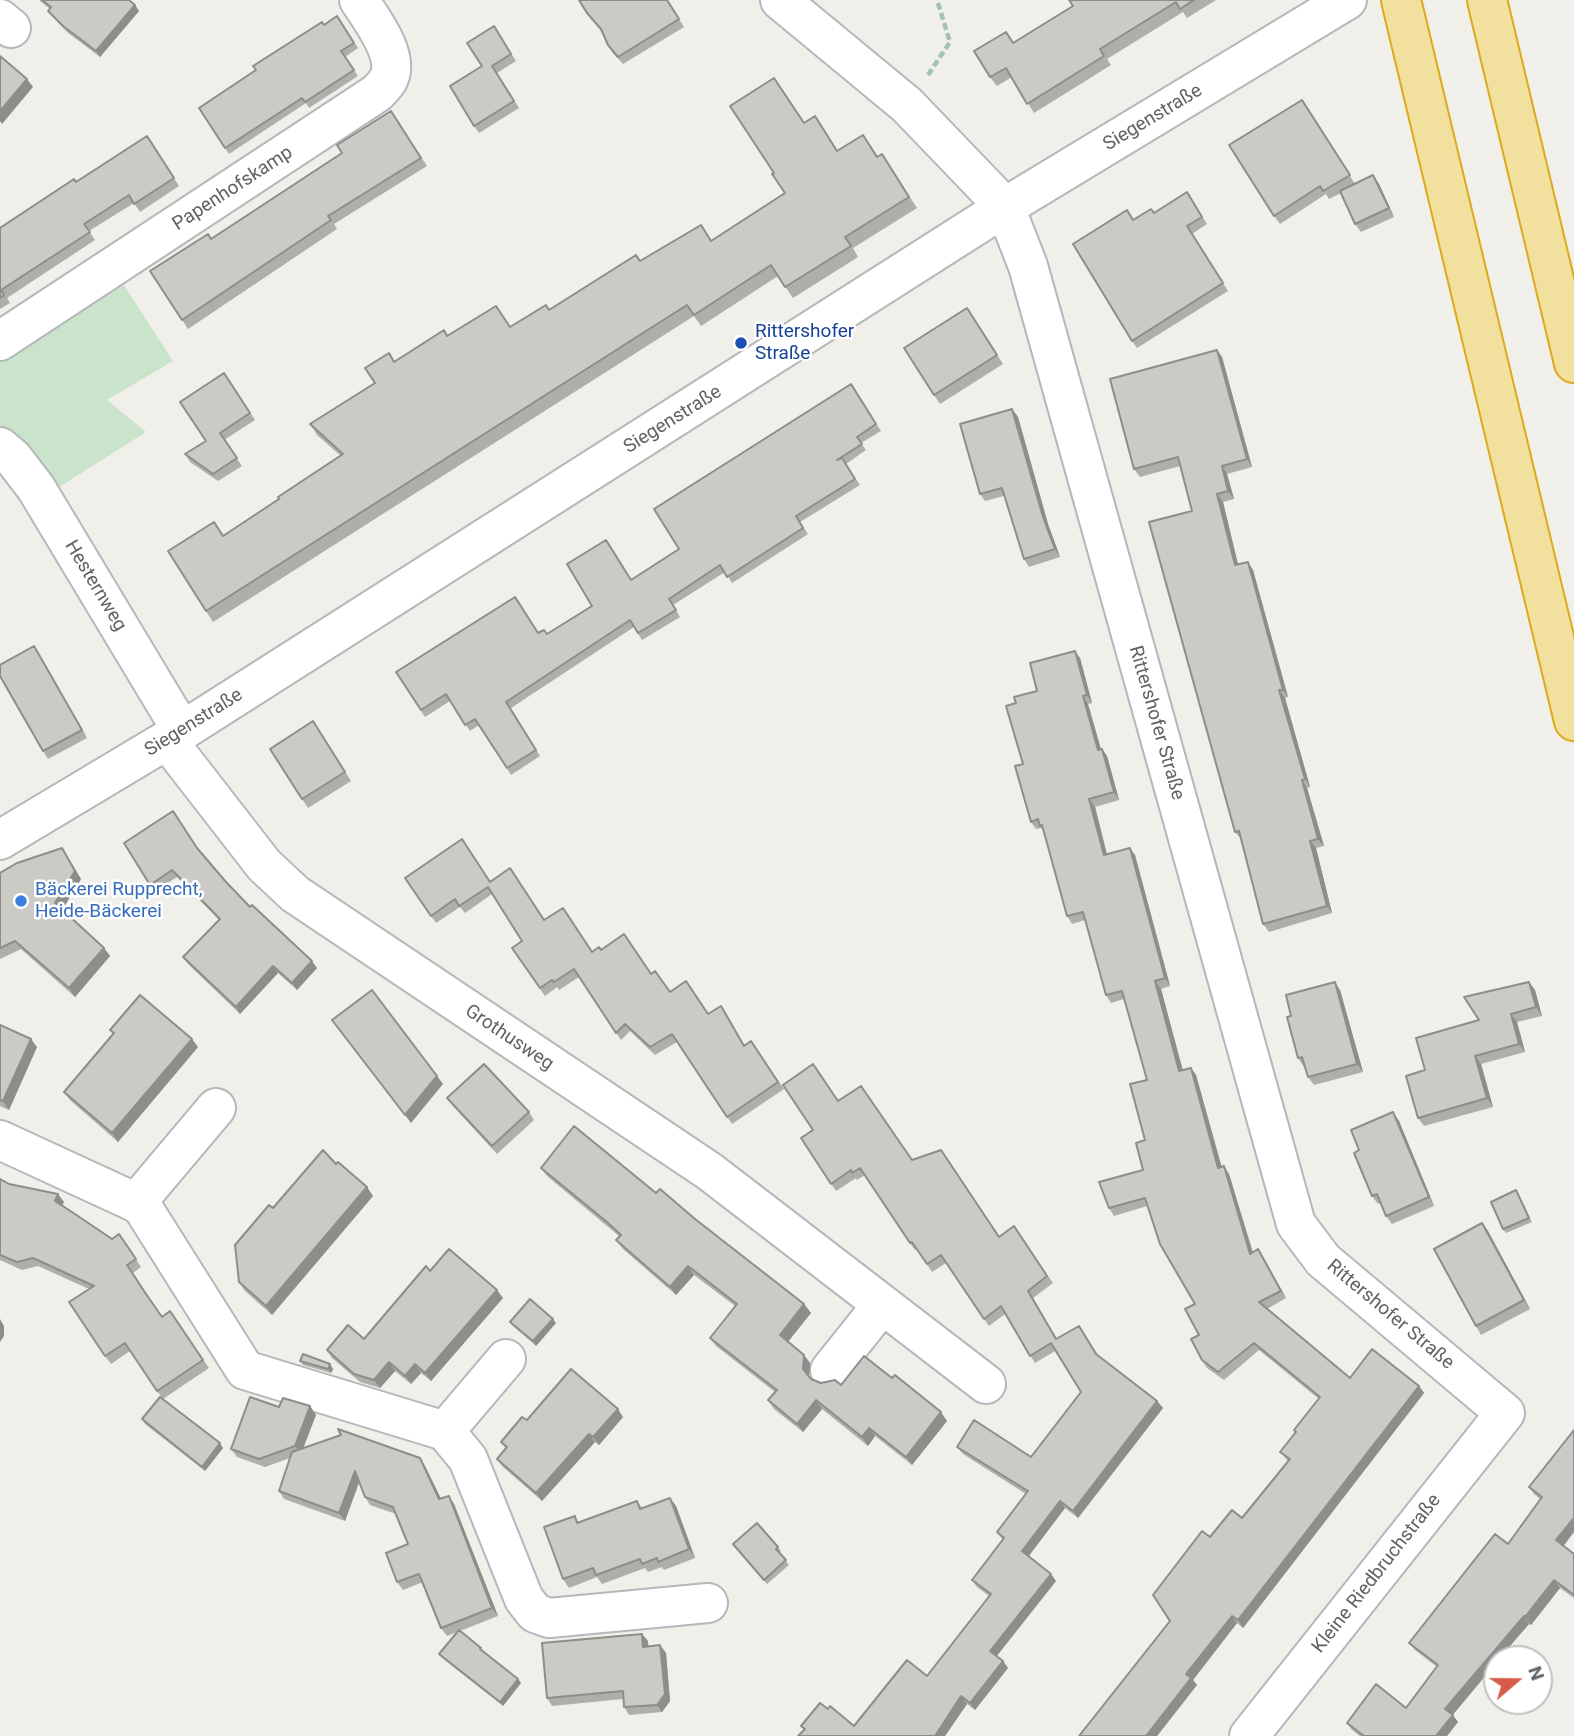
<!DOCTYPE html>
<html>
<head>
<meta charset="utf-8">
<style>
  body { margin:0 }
  #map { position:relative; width:1574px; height:1736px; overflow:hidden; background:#f0efe9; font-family:Roboto,sans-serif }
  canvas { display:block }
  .north { position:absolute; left:1483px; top:1645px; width:70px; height:70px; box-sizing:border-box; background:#fff; border:2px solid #bfc0c2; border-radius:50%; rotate:70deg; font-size:19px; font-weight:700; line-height:28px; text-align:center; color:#606267 }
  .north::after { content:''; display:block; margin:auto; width:24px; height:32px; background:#d65b49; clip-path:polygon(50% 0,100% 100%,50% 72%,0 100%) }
</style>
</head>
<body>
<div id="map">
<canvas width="1574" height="1736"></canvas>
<div class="north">N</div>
</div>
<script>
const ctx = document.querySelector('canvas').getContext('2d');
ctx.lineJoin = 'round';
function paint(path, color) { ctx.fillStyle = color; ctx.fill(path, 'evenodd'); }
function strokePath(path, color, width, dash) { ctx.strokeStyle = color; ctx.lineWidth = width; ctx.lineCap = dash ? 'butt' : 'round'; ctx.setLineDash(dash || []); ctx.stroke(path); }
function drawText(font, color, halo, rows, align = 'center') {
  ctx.font = font + ' Roboto,sans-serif'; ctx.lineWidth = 5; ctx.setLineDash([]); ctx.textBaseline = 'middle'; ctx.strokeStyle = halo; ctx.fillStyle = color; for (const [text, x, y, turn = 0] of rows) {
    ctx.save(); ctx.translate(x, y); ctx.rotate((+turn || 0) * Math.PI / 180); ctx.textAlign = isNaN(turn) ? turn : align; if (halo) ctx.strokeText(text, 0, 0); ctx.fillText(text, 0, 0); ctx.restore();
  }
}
const green = new Path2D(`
  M 120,279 L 173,361 L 107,400 L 146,432 L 53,491 L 0,431 L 0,356 Z`);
const path = new Path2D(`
  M 928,75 L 950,42 L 937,0`);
const minor = new Path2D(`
  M 780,0 L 907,105 L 1005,207 L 1028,266 L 1296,1224 L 1323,1260 L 1505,1413 L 1249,1736
  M 0,19 L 11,28
  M 0,341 L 377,93 C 381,89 385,85 388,80 C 401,56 371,19 359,0
  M 0,447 L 13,458 L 36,488 L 182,731
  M 167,740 L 264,865 L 295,894 L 709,1171 L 986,1384
  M 0,840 L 182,731 L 1005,207 L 1347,0
  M 0,1140 L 141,1205 L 245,1370 L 445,1431 L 468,1459 L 524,1599 L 535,1613 L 549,1618 L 708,1603
  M 136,1203 L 216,1108
  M 830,1370 L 882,1305
  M 445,1431 L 506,1359`);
const highway = new Path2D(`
  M 1401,0 L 1574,721
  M 1487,0 L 1574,363`);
const wall = new Path2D(`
  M 39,0 L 129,0 L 135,5 L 139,11 L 100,57 L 67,32 L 53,17 L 48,11 L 50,9 Z
  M 667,0 L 684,27 L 623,64 L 613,53 L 608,45 L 602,32 L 587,13 Z
  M 1069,0 L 1216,0 L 1187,18 L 1183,12 L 1107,59 L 1111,65 L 1034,113 L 1012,77 L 997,86 L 990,77 L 1014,43 L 1073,6 Z
  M 337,16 L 358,48 L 345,57 L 358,76 L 309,108 L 306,103 L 229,154 L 199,108 Z
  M 494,26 L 516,61 L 497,73 L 519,108 L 479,133 L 474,126 Z
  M 1302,100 L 1355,184 L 1379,184 L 1394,217 L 1361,232 L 1355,224 L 1341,193 L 1329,199 L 1326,194 L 1280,224 L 1274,216 Z
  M 391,111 L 427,166 L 334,224 L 337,229 L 188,329 L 150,271 L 211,239 L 342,153 Z
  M 804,123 L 822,127 L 837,151 L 871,146 L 878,157 L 882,154 L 917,208 L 853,248 L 858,257 L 793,298 L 778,276 L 701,326 L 694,316 L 213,622 L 206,611 L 224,536 L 341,456 L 317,435 L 310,424 L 375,383 L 395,361 L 448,336 L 510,327 L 549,309 L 641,261 L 711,241 L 785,193 L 774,173 Z
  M 147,136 L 179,186 L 140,212 L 134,203 L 89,231 L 95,240 L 7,298 L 10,303 L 0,309 L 0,228 L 76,182 Z
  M 1187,192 L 1207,224 L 1192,234 L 1228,291 L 1137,348 L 1132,341 L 1134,220 L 1154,213 Z
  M 967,308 L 1003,364 L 940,404 L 934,395 Z
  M 1217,350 L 1222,357 L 1252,467 L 1227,474 L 1234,499 L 1223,502 L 1238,564 L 1248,562 L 1253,570 L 1288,697 L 1285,698 L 1310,787 L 1307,788 L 1324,846 L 1316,848 L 1332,913 L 1269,932 L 1263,924 L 1241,839 L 1235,832 L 1192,511 L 1180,466 L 1140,477 L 1134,469 Z
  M 224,373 L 255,420 L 224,440 L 242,466 L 218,481 L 190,462 L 185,454 L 206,441 Z
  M 851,384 L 881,431 L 861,443 L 866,450 L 846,464 L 860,485 L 800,522 L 808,534 L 732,583 L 725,572 L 673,605 L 680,617 L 642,640 L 634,627 L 511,708 L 540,756 L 511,775 L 479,725 L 470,731 L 450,701 L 425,717 L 396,672 L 538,633 L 547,634 L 592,606 L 679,549 Z
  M 1012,409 L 1018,417 L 1048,524 L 1060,557 L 1029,567 L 1024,559 L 1004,496 L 985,501 L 980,494 Z
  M 39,654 L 87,738 L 48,759 L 43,751 Z
  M 1080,658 L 1092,703 L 1088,704 L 1101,749 L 1102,749 L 1107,756 L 1119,800 L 1095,807 L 1107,854 L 1135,855 L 1170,986 L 1161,989 L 1182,1070 L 1191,1068 L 1196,1075 L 1221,1167 L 1229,1174 L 1253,1252 L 1258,1249 L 1286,1298 L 1267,1309 L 1350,1378 L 1419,1386 L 1424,1393 L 1243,1628 L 1237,1623 L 1193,1680 L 1197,1685 L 1157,1736 L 1170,1621 L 1210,1537 L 1242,1518 L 1288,1461 L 1280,1452 L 1319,1399 L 1259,1350 L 1224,1380 L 1207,1368 L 1202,1360 L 1195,1304 L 1147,1206 L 1114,1216 L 1109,1208 L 1143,1170 L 1147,1080 L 1124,999 L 1111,1003 L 1106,995 L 1085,920 L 1072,924 L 1067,916 L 1044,832 L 1041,828 L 1036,829 L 1031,822 L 1016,703 L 1037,691 Z
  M 319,730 L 351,781 L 308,808 L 302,799 Z
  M 62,848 L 81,879 L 62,910 L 104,948 L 110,956 L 75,997 L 21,949 L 0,959 L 0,873 Z
  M 199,850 L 226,882 L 250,907 L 317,968 L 297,990 L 278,973 L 240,1014 L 188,964 L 183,957 L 219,920 L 177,877 L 154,892 L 150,885 Z
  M 405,878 L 490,882 L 592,952 L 601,950 L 651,974 L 670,992 L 708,1014 L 726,1013 L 744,1046 L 751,1041 L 784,1089 L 732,1124 L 677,1042 L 655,1055 L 630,1031 L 621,1040 L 579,977 L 559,990 L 557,987 L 545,996 L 512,948 L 522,941 L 492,894 L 465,913 L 460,907 L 436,923 Z
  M 1529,982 L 1535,990 L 1542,1016 L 1517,1022 L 1525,1052 L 1481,1064 L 1493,1107 L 1424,1126 L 1418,1118 L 1479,1020 Z
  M 1340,990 L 1363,1072 L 1314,1085 L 1308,1077 L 1305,1066 L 1304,1067 L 1298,1058 L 1291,1016 Z
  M 0,1025 L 37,1047 L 9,1110 L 0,1106 Z
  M 110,1030 L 198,1047 L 118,1142 L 70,1100 L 64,1092 L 113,1034 Z
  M 447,1098 L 529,1112 L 534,1120 L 497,1154 L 453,1106 Z
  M 838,1101 L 912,1160 L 999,1237 L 1014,1226 L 1053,1283 L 1033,1298 L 1057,1339 L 1079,1326 L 1098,1355 L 1157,1401 L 1163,1408 L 1078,1518 L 1065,1508 L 1029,1556 L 1056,1581 L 997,1656 L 1003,1661 L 1008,1668 L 975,1710 L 967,1704 L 945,1736 L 804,1730 L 801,1726 L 854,1726 L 927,1676 L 989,1596 L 977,1587 L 972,1580 L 1003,1540 L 997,1532 L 1026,1494 L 963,1454 L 957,1447 L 1031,1457 L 1081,1392 L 1055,1351 L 1035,1363 L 1005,1314 L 989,1326 L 946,1263 L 932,1272 L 917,1249 L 915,1250 L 910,1243 L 865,1175 L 857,1180 L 856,1178 L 836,1191 L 801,1138 L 813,1130 Z
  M 1399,1121 L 1434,1206 L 1392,1224 L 1386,1216 L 1380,1203 L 1378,1204 L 1372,1196 L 1359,1150 Z
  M 541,1168 L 656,1193 L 695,1219 L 804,1304 L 811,1313 L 788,1342 L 804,1355 L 810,1363 L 809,1377 L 811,1379 L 821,1383 L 841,1385 L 947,1421 L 912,1465 L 875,1436 L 868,1446 L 822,1409 L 803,1432 L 774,1409 L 768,1400 L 775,1392 L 716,1346 L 710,1338 L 735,1306 L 694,1275 L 676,1295 L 623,1249 L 616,1240 L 619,1236 L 547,1176 Z
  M 0,1179 L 9,1184 L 64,1202 L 62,1206 L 112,1239 L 119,1234 L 141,1267 L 133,1273 L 162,1317 L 170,1311 L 209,1368 L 163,1399 L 223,1448 L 205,1471 L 145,1424 L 142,1419 L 162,1398 L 130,1351 L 111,1364 L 105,1356 L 89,1289 L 38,1266 L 22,1270 L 0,1260 Z
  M 1516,1190 L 1532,1222 L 1506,1233 L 1503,1229 Z
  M 373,1196 L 272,1315 L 245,1291 L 239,1282 L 273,1208 Z
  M 1482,1223 L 1488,1231 L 1530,1309 L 1481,1335 L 1476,1326 Z
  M 430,1271 L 503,1298 L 431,1381 L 421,1373 L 411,1384 L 395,1371 L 380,1388 L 360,1382 L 332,1358 L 327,1350 L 364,1339 Z
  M 510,1322 L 556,1323 L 536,1346 L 513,1326 Z
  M 300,1361 L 333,1369 L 331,1373 L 303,1365 Z
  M 310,1406 L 316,1415 L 303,1448 L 425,1466 L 441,1499 L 454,1504 L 498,1616 L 460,1631 L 484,1652 L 518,1679 L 521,1683 L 503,1706 L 442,1658 L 439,1654 L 457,1632 L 447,1636 L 441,1628 L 423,1582 L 403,1590 L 397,1582 L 408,1544 L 396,1514 L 370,1505 L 365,1497 L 359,1483 L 345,1521 L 284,1499 L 279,1491 L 290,1458 L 265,1467 L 237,1457 L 231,1449 L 279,1407 Z
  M 623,1417 L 599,1445 L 595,1442 L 542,1501 L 503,1467 L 497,1459 L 506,1449 L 501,1442 L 527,1420 Z
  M 1574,1430 L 1563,1546 L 1574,1554 L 1574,1598 L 1560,1588 L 1531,1625 L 1529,1624 L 1497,1659 L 1497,1662 L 1452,1715 L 1458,1722 L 1447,1736 L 1360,1736 L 1352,1730 L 1347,1723 L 1406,1708 L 1437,1667 L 1415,1650 L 1409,1643 L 1508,1544 L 1540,1499 L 1534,1494 L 1529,1487 Z
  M 670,1498 L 676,1506 L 695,1558 L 664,1570 L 662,1567 L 648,1572 L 645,1568 L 602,1584 L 597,1577 L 569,1588 L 563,1579 L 579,1522 L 637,1501 L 642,1508 Z
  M 778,1547 L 781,1551 L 779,1553 L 789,1565 L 767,1584 L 736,1548 Z
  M 648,1641 L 648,1646 L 660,1645 L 666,1653 L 670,1701 L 662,1712 L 629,1715 L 624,1707 L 623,1699 L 552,1706 L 547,1698 Z`);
const shadedWall = new Path2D(`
  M 135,5 L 139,11 L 100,57 L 96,51 Z
  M 27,79 L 33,87 L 2,124 L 0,121 L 0,111 Z
  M 1373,175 L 1379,184 L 1394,217 L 1389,208 Z
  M 1217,350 L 1222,357 L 1252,467 L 1247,459 Z
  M 1012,409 L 1018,417 L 1048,524 L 1060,557 L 1055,549 L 1043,517 Z
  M 1222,466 L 1227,474 L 1234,499 L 1228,491 Z
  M 1217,494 L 1223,502 L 1240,573 L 1235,565 Z
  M 1248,562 L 1253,570 L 1288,697 L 1283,690 Z
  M 34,646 L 39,654 L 87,738 L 82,730 Z
  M 1075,651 L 1080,658 L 1092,703 L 1087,695 Z
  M 1279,690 L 1285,698 L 1310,787 L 1305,779 Z
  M 1083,696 L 1088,704 L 1103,757 L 1098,750 Z
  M 1102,749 L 1107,756 L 1119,800 L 1114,792 Z
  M 1302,780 L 1307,788 L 1324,846 L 1318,839 Z
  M 1089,799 L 1095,807 L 1109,863 L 1104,855 Z
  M 1310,841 L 1316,848 L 1332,913 L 1327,906 Z
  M 62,848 L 81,879 L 61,912 L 55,903 Z
  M 1130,848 L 1135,855 L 1170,986 L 1165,978 Z
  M 104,948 L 110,956 L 75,997 L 69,988 Z
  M 312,961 L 317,968 L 297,990 L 292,983 Z
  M 273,966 L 278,973 L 240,1014 L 236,1007 Z
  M 1155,981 L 1161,989 L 1185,1078 L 1179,1071 Z
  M 1335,982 L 1340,990 L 1363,1072 L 1357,1064 Z
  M 1529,982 L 1535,990 L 1542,1016 L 1536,1007 Z
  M 1511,1014 L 1517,1022 L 1525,1052 L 1519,1044 Z
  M 31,1039 L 37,1047 L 9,1110 L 3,1101 Z
  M 192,1039 L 198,1047 L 118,1142 L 112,1133 Z
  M 1475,1056 L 1481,1064 L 1493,1107 L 1487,1098 Z
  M 1191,1068 L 1196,1075 L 1224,1175 L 1218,1168 Z
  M 437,1076 L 443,1084 L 411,1123 L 405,1115 Z
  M 1393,1112 L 1399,1121 L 1434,1206 L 1429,1197 Z
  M 1224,1166 L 1229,1174 L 1255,1261 L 1250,1254 Z
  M 367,1187 L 373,1196 L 272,1315 L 266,1306 Z
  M 58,1194 L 64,1202 L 60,1209 L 55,1201 Z
  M 1482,1223 L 1488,1231 L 1530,1309 L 1524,1300 Z
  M 1258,1249 L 1263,1257 L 1286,1298 L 1281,1291 Z
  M 688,1266 L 694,1275 L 676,1295 L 670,1287 Z
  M 497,1290 L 503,1298 L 431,1381 L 425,1373 Z
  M 804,1304 L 811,1313 L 786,1344 L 780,1335 Z
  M 0,1319 L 4,1326 L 4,1336 L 0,1342 Z
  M 553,1319 L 556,1323 L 536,1346 L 533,1341 Z
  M 804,1355 L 810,1363 L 809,1377 L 803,1369 Z
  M 389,1362 L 395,1371 L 380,1388 L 374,1380 Z
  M 330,1364 L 333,1369 L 331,1373 L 328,1369 Z
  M 415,1364 L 421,1373 L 411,1384 L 405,1376 Z
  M 1419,1386 L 1424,1393 L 1243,1628 L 1238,1620 Z
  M 816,1400 L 822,1409 L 803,1432 L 797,1424 Z
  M 1157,1401 L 1163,1408 L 1078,1518 L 1073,1511 Z
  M 310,1406 L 316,1415 L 301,1454 L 295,1446 Z
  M 618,1409 L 623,1417 L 599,1445 L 593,1437 Z
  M 941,1412 L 947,1421 L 912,1465 L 906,1457 Z
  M 869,1428 L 875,1436 L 868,1446 L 862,1437 Z
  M 589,1434 L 595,1442 L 542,1501 L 536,1493 Z
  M 220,1443 L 223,1448 L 205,1471 L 202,1467 Z
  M 420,1458 L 425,1466 L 445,1507 L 439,1499 Z
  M 355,1471 L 360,1479 L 345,1521 L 339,1513 Z
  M 449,1496 L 454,1504 L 498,1616 L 492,1608 Z
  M 670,1498 L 676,1506 L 695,1558 L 689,1549 Z
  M 1060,1501 L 1065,1508 L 1027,1558 L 1022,1551 Z
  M 1574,1518 L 1574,1532 L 1562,1548 L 1556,1540 Z
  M 1051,1574 L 1056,1581 L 995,1658 L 990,1651 Z
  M 1554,1580 L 1560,1588 L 1531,1625 L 1525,1617 Z
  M 1232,1616 L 1237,1623 L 1193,1680 L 1197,1685 L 1157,1736 L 1146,1736 L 1186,1674 Z
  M 1524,1616 L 1529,1624 L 1499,1659 L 1497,1659 L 1497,1662 L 1451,1717 L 1445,1709 Z
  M 642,1634 L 648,1641 L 649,1654 L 643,1647 Z
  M 660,1645 L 666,1653 L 670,1701 L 662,1712 L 657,1705 Z
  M 1003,1661 L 1008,1668 L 975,1710 L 970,1703 Z
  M 518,1679 L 521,1683 L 503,1706 L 500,1702 Z
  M 961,1696 L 967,1704 L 945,1736 L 935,1736 Z
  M 1453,1715 L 1458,1722 L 1447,1736 L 1436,1736 Z`);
const building = new Path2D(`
  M 42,0 L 129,0 L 135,5 L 96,51 L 63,26 L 48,11 L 51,7 Z
  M 579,0 L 667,0 L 679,19 L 618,57 L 608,45 L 601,29 L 587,13 Z
  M 1069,0 L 1194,0 L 1180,9 L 1176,2 L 1100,49 L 1104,56 L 1027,104 L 1006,68 L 990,77 L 974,51 L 1006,32 L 1013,43 L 1073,6 Z
  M 337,16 L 354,43 L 341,51 L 354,70 L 305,102 L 302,98 L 225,148 L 199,108 L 256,70 L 253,66 L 322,22 L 324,25 Z
  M 494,26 L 511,54 L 492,66 L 514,101 L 474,126 L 450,86 L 482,66 L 467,43 Z
  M 0,56 L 27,79 L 0,111 Z
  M 774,78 L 804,123 L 815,116 L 837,151 L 863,135 L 877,157 L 882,154 L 909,197 L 845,237 L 851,246 L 785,287 L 771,265 L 694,315 L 687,305 L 206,611 L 168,551 L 214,522 L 223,536 L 279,499 L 278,497 L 343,454 L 310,424 L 375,383 L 365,368 L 389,353 L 394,362 L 444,330 L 447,336 L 496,306 L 510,327 L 546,305 L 549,310 L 636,255 L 640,261 L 701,225 L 711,241 L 785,193 L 772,174 L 774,173 L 730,106 Z
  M 1302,100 L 1350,175 L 1323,191 L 1320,186 L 1274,216 L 1229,145 Z
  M 391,111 L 421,158 L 328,216 L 331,220 L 182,320 L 150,271 L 208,234 L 211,239 L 342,153 L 337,145 Z
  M 147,136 L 174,178 L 134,204 L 129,195 L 84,224 L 90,232 L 1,290 L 4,295 L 0,298 L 0,228 L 74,179 L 76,182 Z
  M 1373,175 L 1389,208 L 1355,224 L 1340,191 Z
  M 1187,192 L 1202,217 L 1187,226 L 1223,283 L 1132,341 L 1073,244 L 1127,210 L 1133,220 L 1151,209 L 1154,213 Z
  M 967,308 L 997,355 L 934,395 L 904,348 Z
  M 1217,350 L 1247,459 L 1222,466 L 1228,491 L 1217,494 L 1235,565 L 1248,562 L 1283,690 L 1279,690 L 1305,779 L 1302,780 L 1318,839 L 1310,841 L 1327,906 L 1263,924 L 1239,831 L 1235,832 L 1149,522 L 1192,511 L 1178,457 L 1134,469 L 1110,379 Z
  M 224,373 L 250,413 L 220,433 L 237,458 L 213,474 L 185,454 L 206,441 L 180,402 Z
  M 851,384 L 876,424 L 857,437 L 862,444 L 837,460 L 842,458 L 855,479 L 796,516 L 803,528 L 727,577 L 720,565 L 669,599 L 676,610 L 638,633 L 630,620 L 506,702 L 536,750 L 507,768 L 475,719 L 465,725 L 446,694 L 421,710 L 396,672 L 515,597 L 538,633 L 544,630 L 547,634 L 592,606 L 567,564 L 606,540 L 631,580 L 679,549 L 654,509 Z
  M 1012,409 L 1043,517 L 1055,549 L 1024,559 L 1002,488 L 980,494 L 960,424 Z
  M 34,646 L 82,730 L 43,751 L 0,676 L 0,665 Z
  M 1075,651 L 1087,695 L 1083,696 L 1098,750 L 1102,749 L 1114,792 L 1089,799 L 1104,855 L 1130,848 L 1165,978 L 1155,981 L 1179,1071 L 1191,1068 L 1218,1168 L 1224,1166 L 1250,1254 L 1258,1249 L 1281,1291 L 1259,1302 L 1350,1378 L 1372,1349 L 1419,1386 L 1238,1620 L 1232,1616 L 1186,1674 L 1191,1678 L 1146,1736 L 1079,1736 L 1170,1621 L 1153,1595 L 1202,1531 L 1210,1537 L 1232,1510 L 1242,1518 L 1290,1459 L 1280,1452 L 1296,1432 L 1294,1430 L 1320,1397 L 1254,1343 L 1218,1372 L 1202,1360 L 1191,1339 L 1199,1335 L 1185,1309 L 1195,1304 L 1160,1244 L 1145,1198 L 1109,1208 L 1099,1182 L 1143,1170 L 1136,1143 L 1145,1140 L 1130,1084 L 1147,1080 L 1122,991 L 1106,995 L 1083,912 L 1067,916 L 1042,825 L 1040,826 L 1038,819 L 1031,822 L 1015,766 L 1023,764 L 1006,706 L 1016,703 L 1014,697 L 1037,691 L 1030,663 Z
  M 313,721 L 345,772 L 302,799 L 270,749 Z
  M 173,811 L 197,848 L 226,882 L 250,907 L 252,905 L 312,961 L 292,983 L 273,966 L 236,1007 L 183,957 L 220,919 L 172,870 L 150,885 L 124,843 Z
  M 462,839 L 490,882 L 510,868 L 544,920 L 563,908 L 592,952 L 599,947 L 601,950 L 624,934 L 651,974 L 655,971 L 670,992 L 686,981 L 708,1014 L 721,1006 L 744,1046 L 751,1041 L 778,1082 L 727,1117 L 672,1034 L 650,1047 L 625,1024 L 616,1033 L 574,969 L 554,982 L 552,980 L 540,988 L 512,948 L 522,941 L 488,887 L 459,906 L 455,899 L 431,916 L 405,878 Z
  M 62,848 L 75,871 L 55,903 L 104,948 L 69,988 L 15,941 L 0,948 L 0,873 L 17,863 Z
  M 1335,982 L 1357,1064 L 1308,1077 L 1302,1057 L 1298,1058 L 1287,1017 L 1291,1016 L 1286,995 Z
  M 1529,982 L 1536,1007 L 1511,1014 L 1519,1044 L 1475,1056 L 1487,1098 L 1418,1118 L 1406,1076 L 1425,1070 L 1416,1038 L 1479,1020 L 1464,997 Z
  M 372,990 L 437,1076 L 405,1115 L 332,1020 Z
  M 140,995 L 192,1039 L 112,1133 L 64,1092 L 114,1033 L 110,1030 Z
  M 0,1025 L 31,1039 L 3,1101 L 0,1100 Z
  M 484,1064 L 529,1112 L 492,1146 L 447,1098 Z
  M 813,1064 L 838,1101 L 861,1086 L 912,1160 L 941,1150 L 999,1237 L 1014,1226 L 1047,1276 L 1028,1291 L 1056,1339 L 1079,1326 L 1096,1354 L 1157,1401 L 1073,1511 L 1060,1501 L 1022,1551 L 1051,1574 L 990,1651 L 1003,1661 L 970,1703 L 961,1696 L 935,1736 L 798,1736 L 805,1729 L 801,1726 L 820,1703 L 828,1709 L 830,1706 L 854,1726 L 907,1660 L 927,1676 L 991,1594 L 972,1580 L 1004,1538 L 997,1532 L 1028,1491 L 957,1447 L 974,1420 L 1031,1457 L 1081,1392 L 1051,1343 L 1030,1356 L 1001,1306 L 984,1319 L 941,1255 L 927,1264 L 912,1242 L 910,1243 L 860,1168 L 852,1173 L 851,1170 L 831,1184 L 801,1138 L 813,1130 L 783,1085 Z
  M 1393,1112 L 1429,1197 L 1386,1216 L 1377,1194 L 1372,1196 L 1354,1153 L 1359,1150 L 1351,1130 Z
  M 574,1126 L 656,1193 L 660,1189 L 695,1219 L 804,1304 L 780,1335 L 804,1355 L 803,1369 L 811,1379 L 821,1383 L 835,1380 L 841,1385 L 864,1356 L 892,1378 L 895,1375 L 941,1412 L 906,1457 L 869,1428 L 862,1437 L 816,1400 L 797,1424 L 768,1400 L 777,1390 L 710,1338 L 737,1304 L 688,1266 L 670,1287 L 616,1240 L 621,1235 L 607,1222 L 541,1168 Z
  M 323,1150 L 336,1164 L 338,1162 L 367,1187 L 266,1306 L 239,1282 L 235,1245 L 269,1205 L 273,1208 Z
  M 0,1179 L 9,1184 L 58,1194 L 55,1201 L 72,1212 L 112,1239 L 119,1234 L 136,1259 L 127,1265 L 146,1294 L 162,1317 L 170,1311 L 203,1360 L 157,1391 L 125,1343 L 105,1356 L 69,1302 L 94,1286 L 33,1258 L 17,1262 L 0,1255 Z
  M 1516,1190 L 1529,1218 L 1503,1229 L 1491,1202 Z
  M 1482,1223 L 1524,1300 L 1476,1326 L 1434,1249 Z
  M 449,1249 L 497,1290 L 425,1373 L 415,1364 L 405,1376 L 389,1362 L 374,1380 L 354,1374 L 327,1350 L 348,1325 L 364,1339 L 426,1266 L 430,1271 Z
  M 530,1299 L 553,1319 L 533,1341 L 510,1322 Z
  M 303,1354 L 330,1364 L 328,1369 L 300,1361 Z
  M 571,1369 L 618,1409 L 593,1437 L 589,1434 L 536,1493 L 497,1459 L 507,1447 L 501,1442 L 522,1417 L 527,1420 Z
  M 160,1397 L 220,1443 L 202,1467 L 142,1419 Z
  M 250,1397 L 279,1407 L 283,1398 L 310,1406 L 295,1446 L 259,1459 L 231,1449 Z
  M 338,1429 L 420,1458 L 439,1499 L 449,1496 L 492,1608 L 441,1628 L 419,1574 L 397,1582 L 386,1553 L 408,1544 L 393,1507 L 365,1497 L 355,1471 L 339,1513 L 279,1491 L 292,1452 L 341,1435 Z
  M 1574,1430 L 1574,1518 L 1556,1540 L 1574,1554 L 1574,1595 L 1554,1580 L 1525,1617 L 1524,1616 L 1445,1709 L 1453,1715 L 1436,1736 L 1364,1736 L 1347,1723 L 1376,1684 L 1406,1708 L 1438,1665 L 1409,1643 L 1495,1534 L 1508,1544 L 1542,1497 L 1529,1487 Z
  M 670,1498 L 689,1549 L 658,1562 L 657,1558 L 642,1564 L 640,1559 L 596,1575 L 593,1568 L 563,1579 L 544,1527 L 575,1516 L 577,1523 L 637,1501 L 640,1509 Z
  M 757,1523 L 778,1547 L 776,1549 L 786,1560 L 764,1580 L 733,1544 Z
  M 459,1630 L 481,1648 L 480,1649 L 518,1679 L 500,1702 L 439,1654 Z
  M 642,1634 L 643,1647 L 660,1645 L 665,1694 L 657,1705 L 624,1707 L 623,1691 L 547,1698 L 542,1643 Z`);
const markers = [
  [741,343,7,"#1a4fb4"],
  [21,901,7,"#3f7fe0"]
];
const streetNames = [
  ["Siegenstraße",1153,118,-31],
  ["Papenhofskamp",233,189,-33],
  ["Siegenstraße",673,420,-32],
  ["Hesternweg",95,586,59],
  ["Siegenstraße",194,723,-32],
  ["Rittershofer Straße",1156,723,74],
  ["Grothusweg",509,1038,34],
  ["Rittershofer Straße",1390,1315,40],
  ["Kleine Riedbruchstraße",1377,1574,-52]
];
const transitNames = [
  ["Rittershofer",755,332],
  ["Straße",755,354]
];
const shopNames = [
  ["Bäckerei Rupprecht,",35,890],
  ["Heide-Bäckerei",35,912]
];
paint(green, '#c9e4ca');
strokePath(minor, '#b5b7bb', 42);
strokePath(highway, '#dcaa1c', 42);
strokePath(path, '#a2c4ae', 4.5, [7, 3.5]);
strokePath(minor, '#fff', 38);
strokePath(highway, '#f1e09e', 38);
paint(wall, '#afaea9');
paint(shadedWall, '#8e8d8a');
paint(building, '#cbcac5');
strokePath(building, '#8e8d8a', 2);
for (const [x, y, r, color] of markers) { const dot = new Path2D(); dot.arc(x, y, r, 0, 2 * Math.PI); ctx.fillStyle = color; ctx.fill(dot); strokePath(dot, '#fff', 2.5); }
drawText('19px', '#606267', '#fff', streetNames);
drawText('19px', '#164399', '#fff', transitNames, 'left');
drawText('19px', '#366cbe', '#fff', shopNames, 'left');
</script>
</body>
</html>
